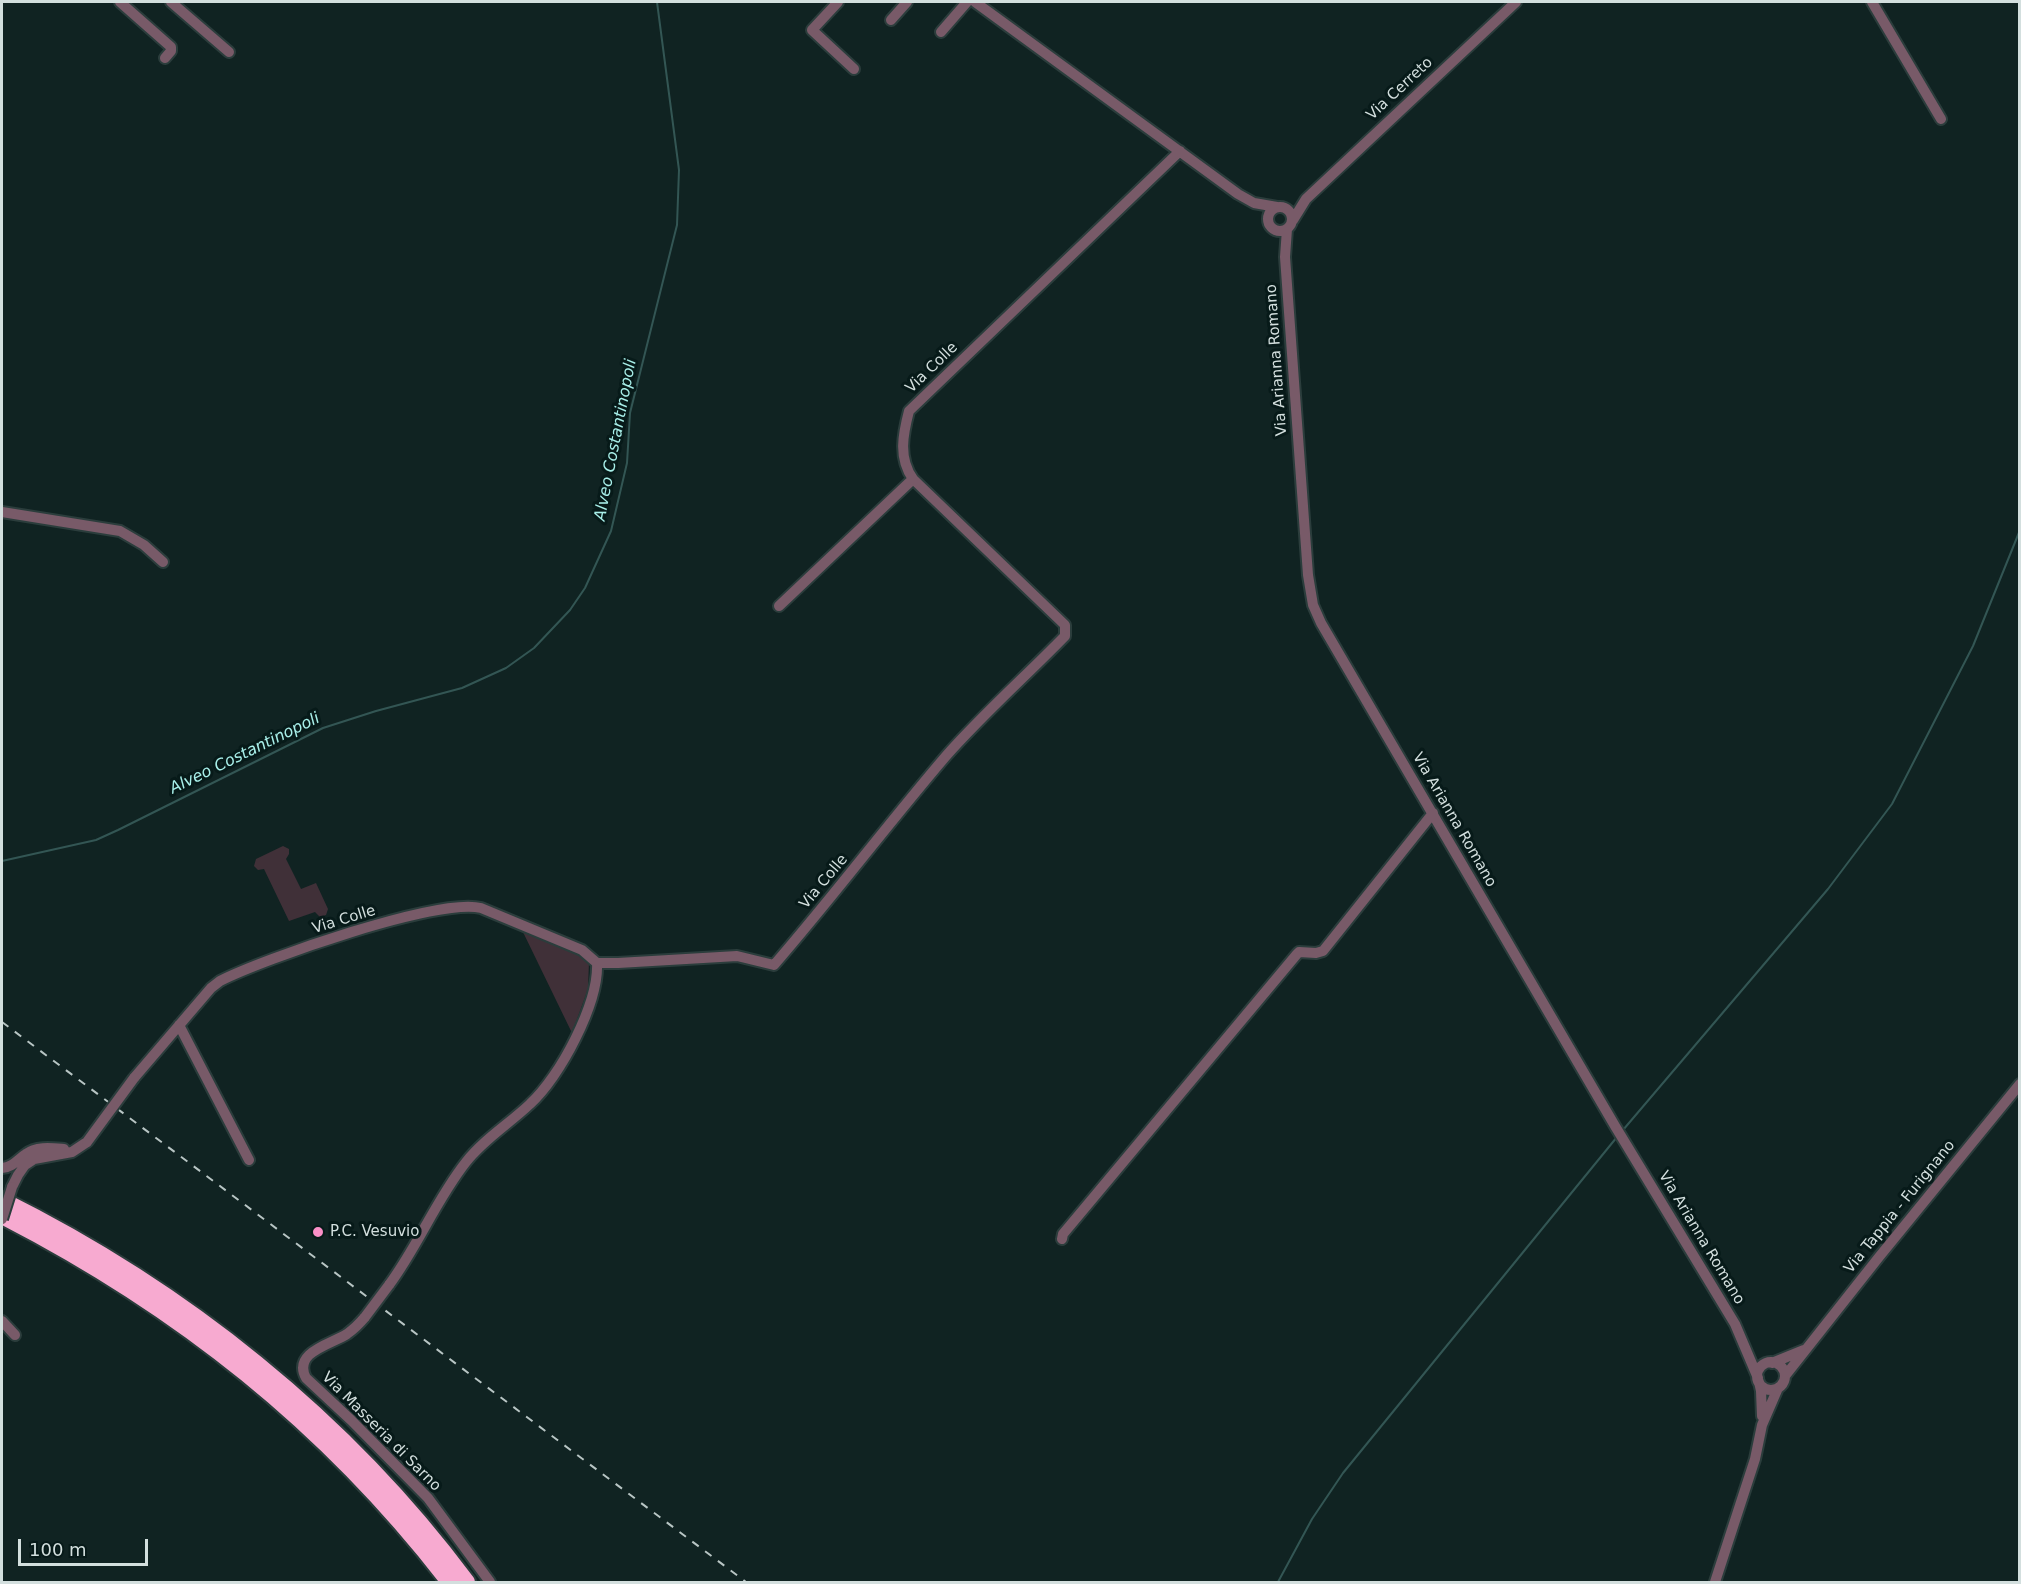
<!DOCTYPE html>
<html>
<head>
<meta charset="utf-8">
<style>
  body { margin:0 }
  #map { position:relative; width:2021px; height:1584px; overflow:hidden; background:#102322; font-family:"DejaVu Sans",sans-serif }
  canvas { display:block }
  .frame { position:absolute; inset:0; border:3px solid #d3dfde; pointer-events:none }
  .scale { position:absolute; left:18px; top:1539px; width:130px; height:27px; box-sizing:border-box; border:3px solid #d3dfde; border-top:0; padding-left:8px; font-size:18px; line-height:21px; white-space:nowrap; color:#d3dfde; -webkit-text-stroke:4px #071a19; paint-order:stroke }
</style>
</head>
<body>
<div id="map">
<canvas width="2021" height="1584"></canvas>
<div class="frame"></div>
<div class="scale">100 m</div>
</div>
<script>
const ctx = document.querySelector('canvas').getContext('2d');
ctx.lineJoin = 'round';
function paint(path, color) { ctx.fillStyle = color; ctx.fill(path, 'evenodd'); }
function strokePath(path, color, width, dash) { ctx.strokeStyle = color; ctx.lineWidth = width; ctx.lineCap = dash ? 'butt' : 'round'; ctx.setLineDash(dash || []); ctx.stroke(path); }
function drawText(font, color, halo, rows, align = 'center') {
  ctx.font = font + ' "DejaVu Sans",sans-serif'; ctx.lineWidth = 6; ctx.setLineDash([]); ctx.textBaseline = 'middle'; ctx.strokeStyle = halo; ctx.fillStyle = color; for (const [text, x, y, turn = 0] of rows) {
    ctx.save(); ctx.translate(x, y); ctx.rotate((+turn || 0) * Math.PI / 180); ctx.textAlign = isNaN(turn) ? turn : align; if (halo) ctx.strokeText(text, 0, 0); ctx.fillText(text, 0, 0); ctx.restore();
  }
}
const green = new Path2D(`
  M 283,846 L 289,849 L 289,854 L 286,859 L 301,889 L 316,883 L 328,909 L 326,915 L 320,917 L 315,912 L 289,921 L 264,869 L 258,870 L 254,866 L 256,859 Z
  M 522,930 L 575,952 L 589,962 L 588,989 L 572,1033 Z`);
const stream = new Path2D(`
  M 2,861 L 96,840 L 118,830 L 323,728 L 376,711 L 462,688 L 506,668 L 534,648 L 570,610 L 585,588 L 611,531 L 627,463 L 630,413 L 677,225 L 679,170 L 657,2
  M 1623,1130 L 1828,889 L 1892,804 L 1973,646 L 2020,530
  M 1278,1582 L 1312,1519 L 1343,1473 L 1617,1137`);
const minor = new Path2D(`
  M 120,2 L 171,47 L 171,51 L 165,58
  M 171,2 L 229,52
  M 838,2 L 812,30 L 854,69
  M 975,2 L 1238,194 L 1254,203 L 1277,207
  M 1872,2 L 1941,119
  M 891,20 L 907,2
  M 941,32 L 967,2
  M1268 219a12 12 0 1 1 24 0a12 12 0 1 1-24 0Z
  M 1293,220 L 1306,199 L 1516,2
  M 1287,229 L 1285,257 L 1308,575 L 1313,605 L 1321,623 L 1615,1126 L 1735,1324 L 1758,1378
  M 2,512 L 120,531 L 144,545 L 163,562
  M 779,606 L 913,479
  M 179,1025 L 249,1160
  M 134,1078 L 211,988 L 220,981 C 263,959 440,897 481,908 L 582,950 L 597,963 L 618,963 L 737,956 L 774,965 C 833,897 887,825 946,756 C 983,714 1026,676 1065,636 L 1065,625 L 913,479 C 898,458 903,434 909,411 L 1180,151
  M 2,1168 C 13,1167 17,1160 26,1154 C 36,1146 52,1148 64,1149
  M 12,1187 L 18,1175 L 25,1165 L 34,1159 L 72,1152 L 87,1142
  M 1062,1239 L 1063,1234 L 1297,954 L 1299,952 L 1316,953 L 1323,951 L 1433,813
  M 389,1285 C 418,1246 436,1200 466,1162 C 484,1139 509,1124 530,1104 C 560,1077 599,1003 597,963
  M 365,1317 C 360,1323 354,1329 347,1334 C 332,1344 292,1352 306,1378 L 351,1420 L 428,1498 L 490,1582
  M 2,1321 L 15,1335
  M1757 1376a14 14 0 1 1 28 0a14 14 0 1 1-28 0Z
  M 1772,1363 L 1804,1350
  M 1785,1376 L 1879,1257 L 2020,1084
  M 1759,1382 L 1761,1391 L 1762,1416
  M 1715,1582 L 1755,1459 L 1762,1425 L 1778,1388`);
const highway = new Path2D(`
  M 2,1200 C 183,1290 346,1419 467,1582
  M 2,1216 C 179,1307 327,1424 449,1582`);
const rail = new Path2D(`
  M 2,1022 L 746,1582`);
const minorBridge = new Path2D(`
  M 87,1142 L 134,1078
  M 2,1219 L 12,1187
  M 365,1317 L 389,1285`);
const markers = [
  [318,1232,6,"#fa8fc7"]
];
const streetNames = [
  ["Via Cerreto",1400,89,-43],
  ["Via Arianna Romano",1277,360,-94],
  ["Via Colle",932,368,-44],
  ["Via Arianna Romano",1454,820,60],
  ["Via Colle",824,882,-50],
  ["Via Colle",344,920,-17],
  ["Via Tappia - Furignano",1900,1207,-51],
  ["Via Arianna Romano",1701,1238,59],
  ["Via Masseria di Sarno",381,1432,45]
];
const poiNames = [
  ["P.C. Vesuvio",330,1232]
];
const waterNames = [
  ["Alveo Costantinopoli",616,440,-79],
  ["Alveo Costantinopoli",245,754,-26]
];
paint(green, '#403038');
strokePath(stream, '#335654', 2);
strokePath(minor, '#2b3d3c', 14);
strokePath(highway, '#2b3d3c', 20);
strokePath(minor, '#785a68', 10);
strokePath(highway, '#f7aad0', 16);
strokePath(rail, '#b8c5c4', 2, [8, 8]);
strokePath(minorBridge, '#2b3d3c', 14, []);
strokePath(minorBridge, '#785a68', 10);
for (const [x, y, r, color] of markers) { const dot = new Path2D(); dot.arc(x, y, r, 0, 2 * Math.PI); ctx.fillStyle = color; ctx.fill(dot); strokePath(dot, '#071a19', 2); }
drawText('15px', '#d3dfde', '#071a19', streetNames);
drawText('15px', '#d3dfde', '#071a19', poiNames, 'left');
drawText('italic 16px', '#a8efe9', '#071a19', waterNames);
</script>
</body>
</html>
